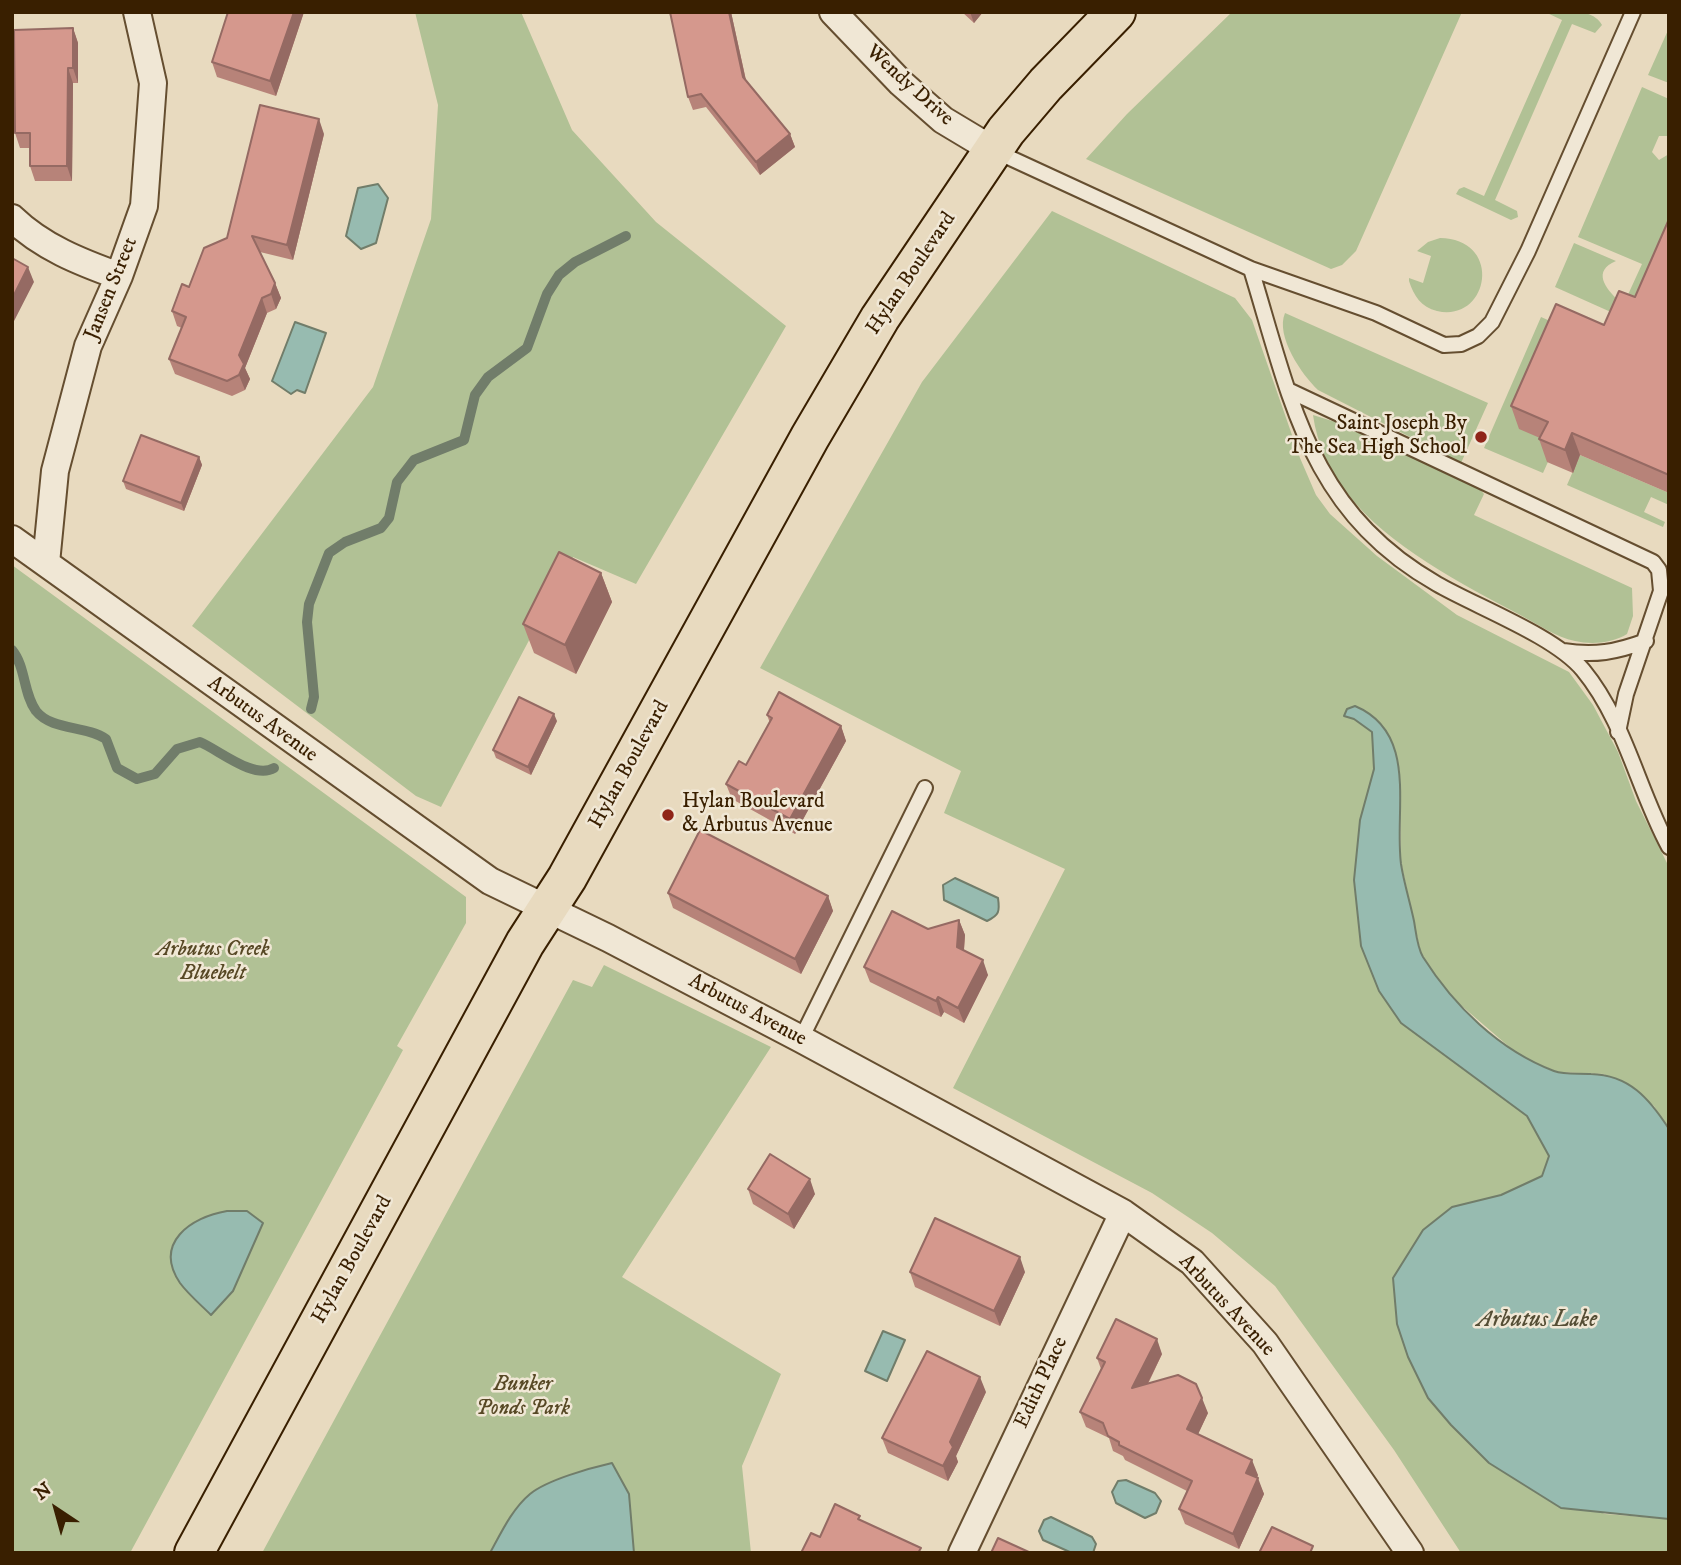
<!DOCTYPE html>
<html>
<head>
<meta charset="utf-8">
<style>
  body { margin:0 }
  #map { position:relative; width:1681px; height:1565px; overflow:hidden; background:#e8dabf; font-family:"IM FELL DW Pica",serif }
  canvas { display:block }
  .frame { position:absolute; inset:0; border:14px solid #391f00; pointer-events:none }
  .north { position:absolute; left:21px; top:1474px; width:70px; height:70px; -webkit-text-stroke:5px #f0e7d5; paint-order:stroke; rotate:324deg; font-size:19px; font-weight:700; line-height:28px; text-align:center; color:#391f00 }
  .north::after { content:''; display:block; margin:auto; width:24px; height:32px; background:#391f00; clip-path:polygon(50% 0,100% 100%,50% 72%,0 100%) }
</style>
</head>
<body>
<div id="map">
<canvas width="1681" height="1565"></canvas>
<div class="frame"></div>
<div class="north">N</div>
</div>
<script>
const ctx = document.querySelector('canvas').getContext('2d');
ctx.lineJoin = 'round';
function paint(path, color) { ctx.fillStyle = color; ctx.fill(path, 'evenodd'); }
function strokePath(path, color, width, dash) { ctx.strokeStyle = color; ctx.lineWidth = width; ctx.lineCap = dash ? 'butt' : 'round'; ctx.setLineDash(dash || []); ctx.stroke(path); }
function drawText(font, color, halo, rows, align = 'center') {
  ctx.font = font + ' "IM FELL DW Pica",serif'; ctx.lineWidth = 5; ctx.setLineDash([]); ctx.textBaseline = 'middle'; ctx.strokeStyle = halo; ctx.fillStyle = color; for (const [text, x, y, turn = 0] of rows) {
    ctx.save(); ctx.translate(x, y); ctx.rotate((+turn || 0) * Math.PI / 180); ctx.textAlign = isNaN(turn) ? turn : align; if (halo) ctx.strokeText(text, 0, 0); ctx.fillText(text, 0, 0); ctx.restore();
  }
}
const green = new Path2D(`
  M 415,12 L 521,12 L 572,130 L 656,222 L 786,326 L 636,584 L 573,557 L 441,807 L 416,796 L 192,626 L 373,387 L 431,219 L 438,105 Z
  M 1232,12 L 1462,12 L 1356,251 L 1342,265 L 1331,269 L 1086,159 L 1127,114 Z
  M 1545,12 C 1563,12 1592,7 1602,25 L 1595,33 L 1572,24 L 1495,200 L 1517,211 L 1518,217 L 1511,220 L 1456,194 L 1459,189 L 1464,187 L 1484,196 L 1562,20 Z
  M 1669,28 L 1669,83 L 1648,75 Z
  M 1642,87 L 1669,99 L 1669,136 L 1659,136 L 1652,152 L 1659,160 L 1669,154 L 1669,260 L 1643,320 L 1621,310 L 1642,264 L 1578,237 Z
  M 1052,211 L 1235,298 L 1252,320 L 1300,458 L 1316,495 L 1330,514 L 1377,556 L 1457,615 L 1569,672 L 1593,705 L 1618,752 L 1636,801 L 1669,867 L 1669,1129 L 1654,1106 L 1604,1074 L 1558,1072 L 1521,1057 L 1449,995 L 1421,954 L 1401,862 L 1400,773 L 1393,743 L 1354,719 L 1372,732 L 1374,769 L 1360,820 L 1361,946 L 1379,991 L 1401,1023 L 1527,1116 L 1549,1156 L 1542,1176 L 1501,1195 L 1452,1207 L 1428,1398 L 1451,1425 L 1489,1463 L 1605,1514 L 1669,1519 L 1669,1553 L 1461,1553 L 1394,1450 L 1275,1286 L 1212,1233 L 1152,1193 L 953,1088 L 1065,869 L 944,813 L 961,771 L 760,668 L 922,382 Z
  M 1440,238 C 1504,239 1489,323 1437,311 C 1421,307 1414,296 1409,281 L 1409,278 L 1423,283 L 1431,256 L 1417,251 L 1428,242 Z
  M 1574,243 L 1616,261 C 1592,271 1605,288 1619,301 L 1613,313 L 1555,287 Z
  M 1285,313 L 1488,403 L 1461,463 L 1318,390 C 1302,375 1275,336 1285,313 Z
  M 1541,317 L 1564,327 L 1556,444 L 1543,473 L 1484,448 Z
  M 1313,415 L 1345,425 L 1479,488 L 1484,494 L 1474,515 L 1632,588 L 1633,616 L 1627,634 C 1612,643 1592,645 1575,641 C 1556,637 1539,625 1522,616 C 1464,585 1387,546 1347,493 C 1329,469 1317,444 1313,415 Z
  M 1580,455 L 1669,493 L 1669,505 L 1651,497 L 1644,512 L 1665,522 L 1663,527 L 1567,485 Z
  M 12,565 L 466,897 L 466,923 L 397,1046 L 403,1050 L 130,1553 L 12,1553 Z
  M 604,965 L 771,1047 L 622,1277 L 781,1374 L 742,1466 L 751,1553 L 262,1553 L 573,980 L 592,987 Z`);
const water = new Path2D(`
  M 378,184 L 388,198 L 376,243 L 361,249 L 346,236 L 358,188 Z
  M 295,322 L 326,333 L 305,393 L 297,390 L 291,394 L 272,381 Z
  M 1355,706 C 1419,733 1394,810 1401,864 C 1404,883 1410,902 1414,921 C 1416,932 1417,947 1423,957 C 1454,1006 1499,1050 1554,1071 C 1565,1075 1579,1073 1591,1074 C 1629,1075 1649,1098 1669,1129 L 1669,1519 L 1561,1508 L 1489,1463 L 1451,1425 L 1428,1398 L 1408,1357 L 1397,1324 L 1393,1278 L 1423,1230 L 1452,1207 L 1501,1195 L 1542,1176 L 1549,1156 L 1527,1116 L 1401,1023 L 1379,991 L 1361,946 L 1354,880 L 1360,820 L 1374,769 L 1372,732 L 1354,719 L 1344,716 L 1347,709 Z
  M 955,878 L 998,898 C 1000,912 999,915 987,921 L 944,900 L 943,885 Z
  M 227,1211 L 247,1211 L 263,1223 L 233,1291 L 211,1315 C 201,1305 188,1294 180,1283 C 153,1243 191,1217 227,1211 Z
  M 883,1331 L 905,1340 L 887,1381 L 865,1371 Z
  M 612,1463 L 629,1494 L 634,1553 L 490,1553 C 501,1533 512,1509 530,1494 C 547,1480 590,1468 612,1463 Z
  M 1126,1480 L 1155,1493 L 1161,1501 L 1156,1513 L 1145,1518 L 1116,1503 L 1112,1492 L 1118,1481 Z
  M 1051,1517 L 1092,1537 L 1096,1544 L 1093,1553 L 1072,1553 L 1043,1540 L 1039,1531 L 1044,1520 Z`);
const stream = new Path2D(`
  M 12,650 C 26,667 23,693 36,711 C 52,731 86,725 106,739 L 117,768 L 137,779 L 155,774 L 177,749 L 200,742 C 219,750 254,780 274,768
  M 311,709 L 314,697 L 307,622 L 309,604 L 329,553 L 345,542 L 381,528 L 389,518 L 397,482 L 414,460 L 464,440 L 475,395 L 488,377 L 527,348 L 547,294 L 559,275 L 575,262 L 626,236`);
const lane = new Path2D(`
  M 995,151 L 1251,269 L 1376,313 L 1444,345 L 1461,344 L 1478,336 L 1492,322 L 1528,251 L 1633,12
  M 1251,269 C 1291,400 1309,511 1437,584 C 1477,607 1555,636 1583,670 C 1625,721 1638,790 1669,847
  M 1288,390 L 1653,562 L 1659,570 L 1661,591 L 1626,694 L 1618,732
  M 1563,651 C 1595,656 1616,652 1646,641
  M 801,1039 L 925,788`);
const street = new Path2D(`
  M 833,12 L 901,83 L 943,120 L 993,150
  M 12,218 C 42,247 80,262 119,276
  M 12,539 L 490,881 L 608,938 L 801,1039 L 1123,1213 L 1192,1262 L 1265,1343 L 1410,1553
  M 46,563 L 55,471 L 88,346 L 119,276 L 144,206 L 153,83 L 137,12
  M 962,1553 L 1123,1213`);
const primary = new Path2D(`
  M 194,1553 L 525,943 L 567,878 L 810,437 L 880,318 L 1006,131 L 1046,84 L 1116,12`);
const wall = new Path2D(`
  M 304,12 L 276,96 L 217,77 L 212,62 Z
  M 731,12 L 746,80 L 790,134 L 795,147 L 760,175 L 706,107 L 693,110 L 688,97 Z
  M 962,12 L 983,12 L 974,23 Z
  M 73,28 L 78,43 L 78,83 L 73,83 L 72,181 L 35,181 L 30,166 L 30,148 L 20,148 L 15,133 Z
  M 324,134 L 293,260 L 260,252 L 275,283 L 281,298 L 276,309 L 267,313 L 245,368 L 250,379 L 245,390 L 232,396 L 175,374 L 169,359 L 182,328 L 177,326 L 172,311 L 227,238 Z
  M 1669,219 L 1669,493 L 1580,455 L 1573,473 L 1547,462 L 1539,439 L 1540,438 L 1519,429 L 1511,406 L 1635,297 Z
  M 199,457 L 202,465 L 184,511 L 126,489 L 123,481 Z
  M 601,573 L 612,602 L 576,674 L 534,653 L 523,624 Z
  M 767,715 L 841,726 L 846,741 L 795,834 L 732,799 L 726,784 L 746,765 L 770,723 Z
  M 557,721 L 531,775 L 496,758 L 493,750 Z
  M 668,893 L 828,896 L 833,911 L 801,974 L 673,908 Z
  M 959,920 L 965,935 L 964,950 L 988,975 L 964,1023 L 944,1012 L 941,1017 L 870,982 L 864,967 L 928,929 Z
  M 748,1189 L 815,1194 L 794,1229 L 753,1204 Z
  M 910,1272 L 1025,1272 L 1000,1326 L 915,1287 Z
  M 1162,1354 L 1148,1384 L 1208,1413 L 1198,1434 L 1258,1475 L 1257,1478 L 1264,1494 L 1239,1549 L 1185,1524 L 1179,1509 L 1187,1491 L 1125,1460 L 1123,1456 L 1113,1451 L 1109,1438 L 1086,1427 L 1080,1412 L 1101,1369 L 1097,1358 Z
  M 986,1392 L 956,1456 L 958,1462 L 948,1481 L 888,1453 L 882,1438 Z`);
const shadedWall = new Path2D(`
  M 294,12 L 304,12 L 276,96 L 270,81 Z
  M 729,12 L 731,12 L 748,90 L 743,77 Z
  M 970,12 L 983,12 L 974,23 Z
  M 73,28 L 78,43 L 78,83 L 73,68 Z
  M 68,68 L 73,83 L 72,181 L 67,166 Z
  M 319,119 L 324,134 L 293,260 L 287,245 Z
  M 790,134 L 795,147 L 760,175 L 756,162 Z
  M 28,267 L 34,282 L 12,325 L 12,299 Z
  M 275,283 L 281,298 L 276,309 L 271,294 Z
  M 262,298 L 267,313 L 245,368 L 250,379 L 245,390 L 239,375 L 239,355 Z
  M 1572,433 L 1580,455 L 1573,473 L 1565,450 Z
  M 199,457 L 202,465 L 184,511 L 181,503 Z
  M 601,573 L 612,602 L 576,674 L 565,645 Z
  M 554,714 L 557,721 L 531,775 L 528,767 Z
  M 841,726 L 846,741 L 795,834 L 790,819 Z
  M 828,896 L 833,911 L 801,974 L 795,959 Z
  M 959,920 L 965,935 L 963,962 L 957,947 Z
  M 983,960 L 988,975 L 964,1023 L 958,1008 Z
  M 938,997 L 944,1012 L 941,1017 L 936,1001 Z
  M 810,1179 L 815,1194 L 794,1229 L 788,1214 Z
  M 1020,1257 L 1025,1272 L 1000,1326 L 994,1311 Z
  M 1157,1339 L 1162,1354 L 1138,1403 L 1132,1388 Z
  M 980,1377 L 986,1392 L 956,1456 L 958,1462 L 948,1481 L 943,1466 L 950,1442 Z
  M 1202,1398 L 1208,1413 L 1193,1445 L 1187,1429 Z
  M 1252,1460 L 1258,1475 L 1252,1488 L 1246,1473 Z
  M 1258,1478 L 1264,1494 L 1239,1549 L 1233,1534 Z`);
const building = new Path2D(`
  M 228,12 L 294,12 L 270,81 L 212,62 Z
  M 670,12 L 729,12 L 743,77 L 790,134 L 756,162 L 701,94 L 688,97 Z
  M 73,28 L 73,68 L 68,68 L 67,166 L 30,166 L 30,133 L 15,133 L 14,30 Z
  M 260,105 L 319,119 L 287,245 L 252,236 L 275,283 L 271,294 L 262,298 L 239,355 L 244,364 L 239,375 L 227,381 L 169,359 L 186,317 L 172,311 L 182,284 L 189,287 L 204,248 L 227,238 Z
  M 1669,219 L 1669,475 L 1572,433 L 1565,450 L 1539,439 L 1548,422 L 1511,406 L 1556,304 L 1604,325 L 1619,291 L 1635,297 Z
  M 12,258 L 28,267 L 12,299 Z
  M 141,435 L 199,457 L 181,503 L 123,481 Z
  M 559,552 L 601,573 L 565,645 L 523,624 Z
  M 779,692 L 841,726 L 790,819 L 726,784 L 739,761 L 746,765 L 772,718 L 767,715 Z
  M 519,697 L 554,714 L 528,767 L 493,750 Z
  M 700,830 L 828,896 L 795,959 L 668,893 Z
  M 892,911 L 928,929 L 959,920 L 957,947 L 983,960 L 958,1008 L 938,997 L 936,1001 L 864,967 Z
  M 770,1154 L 810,1179 L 788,1214 L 748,1189 Z
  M 935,1218 L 1020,1257 L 994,1311 L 910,1272 Z
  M 1116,1319 L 1157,1339 L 1132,1388 L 1178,1375 L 1196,1384 L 1202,1398 L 1187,1429 L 1252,1460 L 1246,1473 L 1258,1478 L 1233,1534 L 1179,1509 L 1192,1481 L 1119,1445 L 1119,1442 L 1108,1436 L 1103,1423 L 1080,1412 L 1105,1362 L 1097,1358 Z
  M 927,1351 L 980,1377 L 950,1442 L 953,1447 L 943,1466 L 882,1438 Z
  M 835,1504 L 860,1516 L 858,1519 L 921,1548 L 918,1553 L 801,1553 L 811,1533 L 820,1537 Z
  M 1272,1527 L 1313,1546 L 1310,1553 L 1259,1553 Z
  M 998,1538 L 1031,1553 L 991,1553 Z`);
const markers = [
  [1481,437,7,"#8f2418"],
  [668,815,7,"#8f2418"]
];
const streetNames = [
  ["Wendy Drive",909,86,42],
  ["Hylan Boulevard",912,274,-56],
  ["Jansen Street",112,289,-68],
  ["Arbutus Avenue",262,720,36],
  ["Hylan Boulevard",630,765,-61],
  ["Arbutus Avenue",747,1011,28],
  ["Hylan Boulevard",353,1260,-61],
  ["Arbutus Avenue",1226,1306,47],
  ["Edith Place",1042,1383,-65]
];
const poiNames = [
  ["Saint Joseph By",1467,425],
  ["The Sea High School",1467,449],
  ["Hylan Boulevard",682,803,"left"],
  ["& Arbutus Avenue",682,827,"left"]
];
const parkNames = [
  ["Arbutus Creek",213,951],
  ["Bluebelt",213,975],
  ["Bunker",523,1386],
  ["Ponds Park",523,1410]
];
const waterNames = [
  ["Arbutus Lake",1537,1321]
];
paint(green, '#b1c195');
paint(water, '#97bbb0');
strokePath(water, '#717d6a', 2);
strokePath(stream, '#717d6a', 10);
strokePath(lane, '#654e30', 18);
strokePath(street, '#654e30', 30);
strokePath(primary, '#391f00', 42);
strokePath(lane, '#f0e7d5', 14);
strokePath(street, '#f0e7d5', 26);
strokePath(primary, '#e8dabf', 38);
paint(wall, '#b78379');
paint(shadedWall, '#956a63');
paint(building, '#d5988d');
strokePath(building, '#956a63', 2);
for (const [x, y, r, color] of markers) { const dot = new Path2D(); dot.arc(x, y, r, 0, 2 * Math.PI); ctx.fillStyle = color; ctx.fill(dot); strokePath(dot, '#f0e7d5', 2.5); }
drawText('21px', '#391f00', '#f0e7d5', streetNames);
drawText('21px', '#391f00', '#f0e7d5', poiNames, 'right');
drawText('italic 21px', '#574825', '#f0e7d5', parkNames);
drawText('italic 23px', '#554e35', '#f0e7d5', waterNames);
</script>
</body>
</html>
